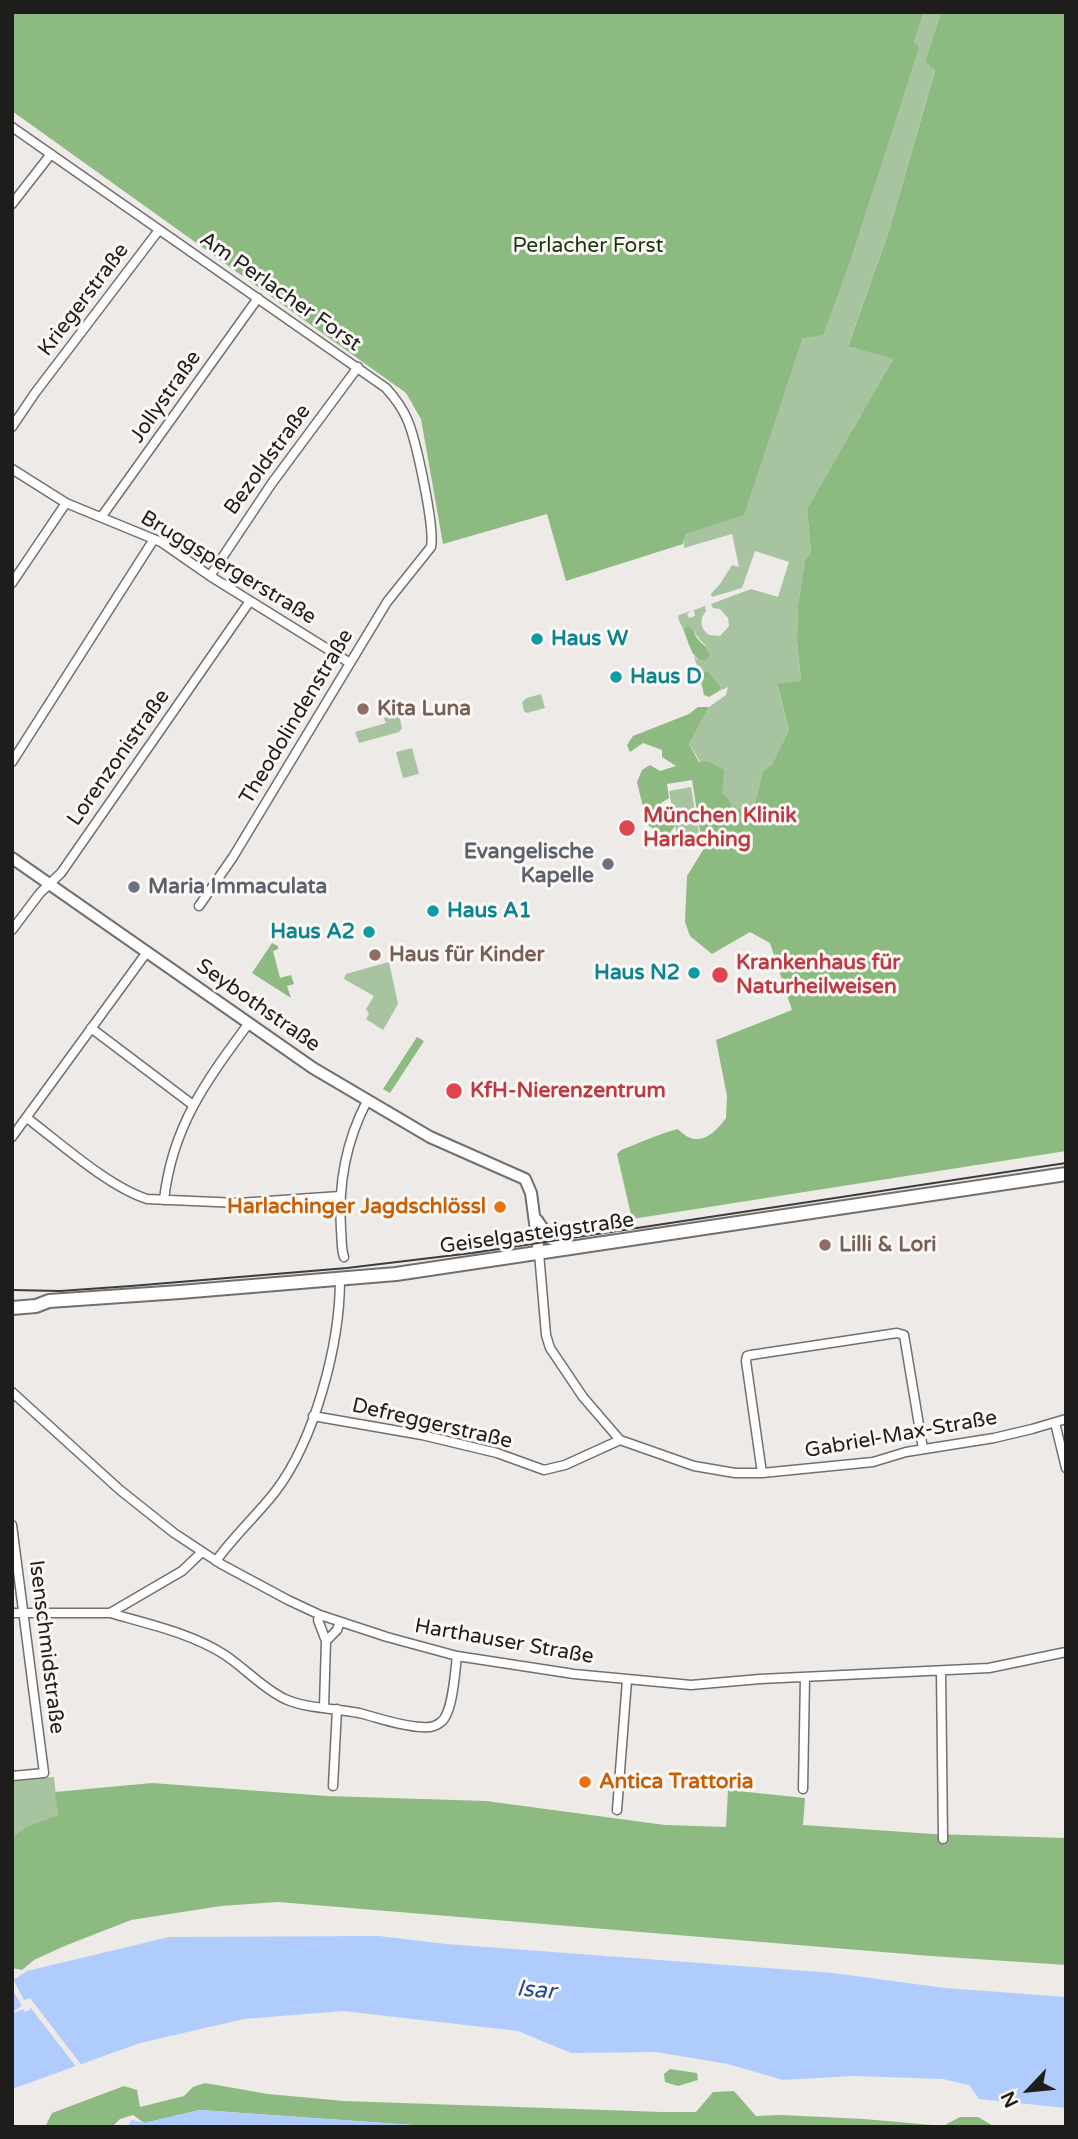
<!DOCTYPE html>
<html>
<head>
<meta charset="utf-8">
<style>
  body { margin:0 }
  #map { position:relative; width:1078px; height:2139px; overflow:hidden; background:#eeeae8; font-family:"Varela Round",sans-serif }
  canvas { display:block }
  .frame { position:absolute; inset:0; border:14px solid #1f1d1c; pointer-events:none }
  .north { position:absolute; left:994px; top:2055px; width:70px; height:70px; -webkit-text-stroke:5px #fbf8f5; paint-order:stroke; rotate:244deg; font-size:19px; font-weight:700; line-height:28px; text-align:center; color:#1f1d1c }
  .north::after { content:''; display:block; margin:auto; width:24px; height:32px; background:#1f1d1c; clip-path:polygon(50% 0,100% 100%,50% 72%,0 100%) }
</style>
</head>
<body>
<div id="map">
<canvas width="1078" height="2139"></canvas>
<div class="frame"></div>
<div class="north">N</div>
</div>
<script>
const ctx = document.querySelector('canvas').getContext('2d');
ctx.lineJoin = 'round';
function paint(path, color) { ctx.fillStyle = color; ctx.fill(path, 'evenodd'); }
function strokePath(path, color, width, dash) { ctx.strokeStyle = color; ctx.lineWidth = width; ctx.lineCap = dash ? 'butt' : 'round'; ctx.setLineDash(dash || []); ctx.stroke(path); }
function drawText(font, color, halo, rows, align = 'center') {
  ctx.font = font + ' "Varela Round",sans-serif'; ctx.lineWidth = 6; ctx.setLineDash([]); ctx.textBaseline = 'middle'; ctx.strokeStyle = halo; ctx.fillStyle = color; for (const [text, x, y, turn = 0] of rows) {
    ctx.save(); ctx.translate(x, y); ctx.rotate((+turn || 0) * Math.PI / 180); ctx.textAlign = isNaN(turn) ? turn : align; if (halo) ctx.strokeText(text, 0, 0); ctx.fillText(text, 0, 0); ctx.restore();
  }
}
const green = new Path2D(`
  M 924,12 L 941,12 L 925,62 L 935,69 L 889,231 L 848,345 L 893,359 L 807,509 L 811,552 L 805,562 L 798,605 L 797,641 L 801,682 L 777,685 L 789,730 L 772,764 L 763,771 L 754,807 L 732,811 L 689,744 L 709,707 L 726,695 L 728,687 L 719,691 L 721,687 L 703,671 L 699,673 L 694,656 L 697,659 L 709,652 C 706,643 698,640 694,631 L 685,627 L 683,629 L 678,618 L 679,615 L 691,611 L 687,614 L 689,618 L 695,616 L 694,610 L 705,606 L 706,611 C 699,619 700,629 709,635 L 720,636 L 729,626 L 728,618 L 720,609 L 713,608 L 711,604 L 751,589 L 778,597 L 789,562 L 755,551 L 742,588 L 712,597 L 711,594 L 720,584 L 732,565 L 739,567 L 732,534 L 684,548 L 684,534 L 744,514 L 803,338 L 854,250 L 918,47 L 914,42 Z
  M 541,694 L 545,708 L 527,713 L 524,711 L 522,702 L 527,698 Z
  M 383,700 L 396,702 L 402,728 L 399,732 L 359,743 L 355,732 L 386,723 L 384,718 L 388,716 L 384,704 L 381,704 L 380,701 Z
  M 412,748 L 419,774 L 403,778 L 396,752 Z
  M 691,787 L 700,838 L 678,841 L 669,791 Z
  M 389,962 L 398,1004 L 383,1030 L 366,1019 L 369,1014 L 366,1009 L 374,996 L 344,979 L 346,974 Z
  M 54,1777 L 58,1815 L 27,1826 L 12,1837 L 12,1781 Z`);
const forest = new Path2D(`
  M 12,12 L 924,12 L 914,42 L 919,47 L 854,250 L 823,335 L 803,338 L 744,515 L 685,534 L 683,544 L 566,581 L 547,514 L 443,544 L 421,419 L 406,393 L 12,111 Z
  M 941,12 L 1066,12 L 1066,1151 L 632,1219 L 617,1154 L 621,1150 C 640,1143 658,1134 678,1129 C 696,1149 713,1136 726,1118 L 727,1096 L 716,1040 L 792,1010 L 770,943 L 750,932 L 712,954 L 690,936 L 685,922 L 687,876 L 703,850 L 692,780 L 667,784 L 669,798 L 661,803 L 664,817 L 673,816 L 675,826 L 669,834 L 656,831 L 647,824 L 637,782 L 642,770 L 650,765 L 660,771 L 676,766 L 662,757 L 662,750 L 643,743 L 630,752 L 627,745 L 633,736 L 689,714 L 698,707 L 709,707 L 689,744 L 699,762 L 707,761 L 724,770 L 722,793 L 729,799 L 732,810 L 754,807 L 763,771 L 772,764 L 789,730 L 777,684 L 801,681 L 797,641 L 798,605 L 805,561 L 811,552 L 807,509 L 893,359 L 848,346 L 889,231 L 935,70 L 925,62 Z
  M 687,626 C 695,629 693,632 697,638 C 702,645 707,645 710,655 L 706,660 C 691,662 689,641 683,629 Z
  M 703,671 L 708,672 L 721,687 L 719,691 L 709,697 L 704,695 L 699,673 Z
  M 272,943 L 278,946 L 278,949 L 273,951 L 280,978 L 291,975 L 294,984 L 287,986 L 291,998 L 252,973 Z
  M 417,1037 L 424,1041 L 390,1093 L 383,1089 Z
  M 152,1783 L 327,1796 L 486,1801 L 665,1825 L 726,1827 L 728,1790 L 805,1798 L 803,1825 L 933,1834 L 1066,1838 L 1066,1965 L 931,1956 L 278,1902 L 221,1906 L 131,1920 L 62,1947 L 34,1960 L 22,1970 L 12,1968 L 12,1837 L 27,1826 L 58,1815 L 55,1792 Z
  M 670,2069 L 697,2073 L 698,2080 L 678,2086 L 665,2082 L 664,2074 Z
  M 205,2083 L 268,2094 L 344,2101 L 662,2112 L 696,2112 L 713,2092 L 734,2091 L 756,2116 L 781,2115 L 864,2119 L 943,2126 L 960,2117 L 978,2117 L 995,2127 L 441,2127 L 200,2110 L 144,2123 L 133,2115 L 120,2119 L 112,2127 L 45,2127 L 52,2113 L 124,2086 L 137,2090 L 140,2107 L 184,2096 L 193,2087 Z`);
const water = new Path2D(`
  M 379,1936 L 446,1944 L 833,1973 L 945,1988 L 1066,1997 L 1066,2108 L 979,2099 L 969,2085 L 943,2079 L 853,2076 L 783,2080 L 728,2064 L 656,2052 L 571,2053 L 518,2031 L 343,2011 L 244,2019 L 140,2043 L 12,2089 L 12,1981 L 27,1971 L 169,1937 Z
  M 200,2110 L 441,2127 L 128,2125 L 132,2120 L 144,2123 Z`);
const pier = new Path2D(`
  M 13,1979 L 24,2000 L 30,1998 L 83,2067 L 78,2069 L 30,2007 L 30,2010 L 25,2012 L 23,2009 L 12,2014 L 12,2012 L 22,2006 L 12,1989 Z`);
const minor = new Path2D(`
  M 12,127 L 386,388 C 394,397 402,407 407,419 C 416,439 435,527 431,547 L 387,602 L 233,857 L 199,906
  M 12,204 L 51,154
  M 12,427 L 35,393 L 159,230
  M 12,469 L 66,503 L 161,542 L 210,576 L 350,663
  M 102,516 L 258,298
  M 210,576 L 272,483 L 358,367
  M 12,583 L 66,503
  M 12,762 L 154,539
  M 12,930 L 40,893 L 61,873 L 250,601
  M 91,1028 L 193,1105
  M 27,1118 C 60,1143 109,1187 147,1199 L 239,1203 L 340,1196
  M 12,1137 L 147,952
  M 164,1200 C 172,1127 206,1081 249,1023
  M 539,1253 L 546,1335 L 550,1348 L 583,1397 L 620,1440 L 694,1466 L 735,1473 L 762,1473 L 873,1462 L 906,1452 L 994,1438 L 1032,1429 L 1066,1419
  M 344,1257 C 341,1249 342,1239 341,1230 C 338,1185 346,1141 367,1101
  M 12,1392 L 120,1490 L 174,1533 L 221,1564 L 288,1600 L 320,1615 L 387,1637 L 457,1656 L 574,1674 L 691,1685 L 760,1679 L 989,1668 L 1066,1652
  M 313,1416 L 422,1435 L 497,1453 L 544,1470 L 565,1465 L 620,1440
  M 1055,1423 L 1066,1468
  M 762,1473 L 746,1361 L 747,1356 L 751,1355 L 897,1333 L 904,1335 L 923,1449
  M 12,1525 L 44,1773 L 12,1776
  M 216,1561 C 233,1537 257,1515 275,1492 C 315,1440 340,1344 340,1279
  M 12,1613 L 110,1613 L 182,1571 L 202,1552
  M 110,1613 C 148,1624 191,1633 225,1655 C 246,1669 262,1688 285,1699 C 308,1709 335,1708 359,1713 C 379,1718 400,1726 421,1727 C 428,1728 435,1727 441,1722 C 453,1713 455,1671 457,1656
  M 320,1615 L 318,1620 L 326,1641 L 324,1707
  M 326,1641 L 337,1630 L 340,1622
  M 941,1671 L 943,1839
  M 333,1786 L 337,1709
  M 803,1789 L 805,1677
  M 617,1810 L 627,1680`);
const tertiary = new Path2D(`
  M 12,858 L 313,1068 L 430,1137 L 525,1179 L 531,1193 L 539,1253
  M 537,1220 L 549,1238 L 572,1247`);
const secondary = new Path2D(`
  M 12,1308 L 36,1306 L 49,1301 L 180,1292 L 396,1274 L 1066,1174`);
const tram = new Path2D(`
  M 12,1290 L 60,1291 L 131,1286 L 347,1268 L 472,1253 L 1066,1163`);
const markers = [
  [537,639,7,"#0f9aa8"],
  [616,677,7,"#0f9aa8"],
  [363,709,7,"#8d6e63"],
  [627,828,9,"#e0444e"],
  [608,864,7,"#6b7280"],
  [134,887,7,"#6b7280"],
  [433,911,7,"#0f9aa8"],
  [369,932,7,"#0f9aa8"],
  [375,955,7,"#8d6e63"],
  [694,973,7,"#0f9aa8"],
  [720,975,9,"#e0444e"],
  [454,1091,9,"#e0444e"],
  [500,1207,7,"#e8710a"],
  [825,1245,7,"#8d6e63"],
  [585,1782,7,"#e8710a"]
];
const parkNames = [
  ["Perlacher Forst",588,246]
];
const streetNames = [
  ["Am Perlacher Forst",280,292,35],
  ["Kriegerstraße",84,300,-53],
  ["Jollystraße",166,397,-55],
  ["Bezoldstraße",268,460,-54],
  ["Bruggspergerstraße",228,568,31],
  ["Theodolindenstraße",297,717,-59],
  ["Lorenzonistraße",119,758,-55],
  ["Seybothstraße",258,1006,35],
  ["Geiselgasteigstraße",537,1234,-8],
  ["Defreggerstraße",432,1424,13],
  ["Gabriel-Max-Straße",901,1435,-10],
  ["Harthauser Straße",504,1642,10],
  ["Isenschmidstraße",46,1647,83]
];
const cultureNames = [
  ["Haus W",551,639],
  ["Haus D",630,677],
  ["Haus A1",447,911],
  ["Haus A2",355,932,"right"],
  ["Haus N2",680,973,"right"]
];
const educationNames = [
  ["Kita Luna",377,709],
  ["Haus für Kinder",389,955],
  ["Lilli & Lori",839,1245]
];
const healthNames = [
  ["München Klinik",643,816],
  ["Harlaching",643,840],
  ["Krankenhaus für",736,963],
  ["Naturheilweisen",736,987],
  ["KfH-Nierenzentrum",470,1091]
];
const worshipNames = [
  ["Evangelische",594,852],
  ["Kapelle",594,876],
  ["Maria Immaculata",148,887,"left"]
];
const foodNames = [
  ["Harlachinger Jagdschlössl",486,1207],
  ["Antica Trattoria",599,1782,"left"]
];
const waterNames = [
  ["Isar",536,1991,5]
];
paint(green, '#a7c3a0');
paint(forest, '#8cba80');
paint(water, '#afccfd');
paint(pier, '#eeeae8');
strokePath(minor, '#726f6d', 11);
strokePath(tertiary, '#726f6d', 14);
strokePath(secondary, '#726f6d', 16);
strokePath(minor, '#fff', 8);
strokePath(tertiary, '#fff', 10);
strokePath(secondary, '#fff', 12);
strokePath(tram, '#3e3c3b', 2);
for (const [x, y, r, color] of markers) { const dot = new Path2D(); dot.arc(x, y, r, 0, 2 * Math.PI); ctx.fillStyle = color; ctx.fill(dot); strokePath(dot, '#fbf8f5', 2.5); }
drawText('21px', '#17360e', '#fbf8f5', parkNames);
drawText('21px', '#1f1d1c', '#fbf8f5', streetNames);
drawText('bold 21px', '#0d838f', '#fbf8f5', cultureNames, 'left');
drawText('bold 21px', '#785e54', '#fbf8f5', educationNames, 'left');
drawText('bold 21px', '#be3a42', '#fbf8f5', healthNames, 'left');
drawText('bold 21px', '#5b616d', '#fbf8f5', worshipNames, 'right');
drawText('bold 21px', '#c56008', '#fbf8f5', foodNames, 'right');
drawText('italic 23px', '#22498f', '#fbf8f5', waterNames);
</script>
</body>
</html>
